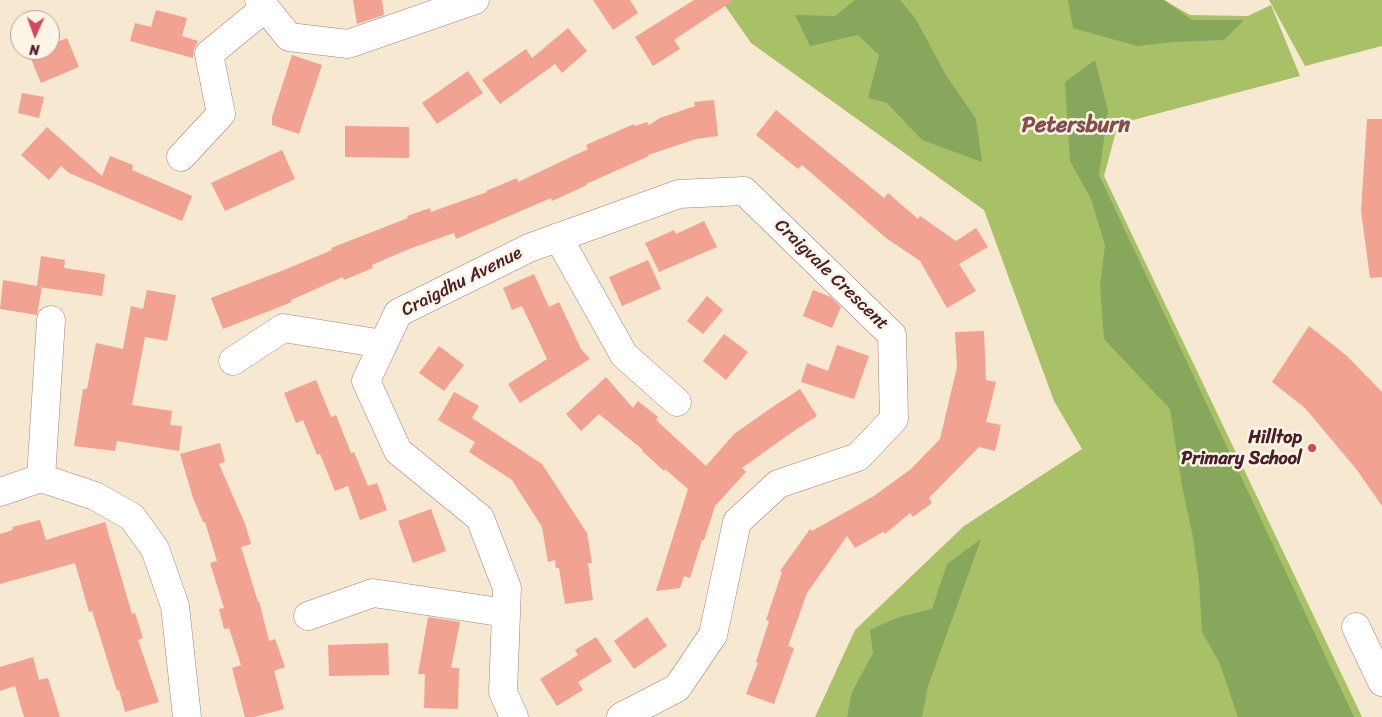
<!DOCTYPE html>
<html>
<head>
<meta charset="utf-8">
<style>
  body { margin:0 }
  #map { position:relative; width:1382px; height:717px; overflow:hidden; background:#f7e8d1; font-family:Sriracha,sans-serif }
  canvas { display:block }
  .north { position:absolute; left:10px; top:10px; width:50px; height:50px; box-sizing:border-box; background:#fcf5e5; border:1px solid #b59f9b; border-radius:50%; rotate:182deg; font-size:14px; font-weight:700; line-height:20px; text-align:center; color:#4a1f2b }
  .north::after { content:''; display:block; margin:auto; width:18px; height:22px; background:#d1495b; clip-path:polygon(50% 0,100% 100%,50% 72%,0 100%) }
</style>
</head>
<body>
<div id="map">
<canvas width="1382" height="717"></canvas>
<div class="north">N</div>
</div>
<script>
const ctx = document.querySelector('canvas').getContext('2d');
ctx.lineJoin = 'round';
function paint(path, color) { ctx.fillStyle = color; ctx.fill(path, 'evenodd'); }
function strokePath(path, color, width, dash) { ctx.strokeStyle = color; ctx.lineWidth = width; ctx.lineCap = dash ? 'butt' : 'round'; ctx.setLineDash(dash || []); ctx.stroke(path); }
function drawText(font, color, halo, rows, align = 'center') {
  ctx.font = font + ' Sriracha,sans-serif'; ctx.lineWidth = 5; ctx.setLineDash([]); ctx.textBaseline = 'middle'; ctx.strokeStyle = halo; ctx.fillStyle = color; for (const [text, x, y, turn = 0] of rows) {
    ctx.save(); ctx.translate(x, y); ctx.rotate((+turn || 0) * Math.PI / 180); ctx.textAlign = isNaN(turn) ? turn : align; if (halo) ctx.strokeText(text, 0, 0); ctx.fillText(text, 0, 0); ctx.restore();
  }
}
const green = new Path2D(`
  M 721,0 L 1164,0 L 1190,15 L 1248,16 L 1271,5 L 1300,76 L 1118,124 L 1104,176 L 1362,717 L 815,717 L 855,630 L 964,526 L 1082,449 L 1054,401 L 984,210 L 751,43 Z
  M 1269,0 L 1382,0 L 1382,46 L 1305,66 Z`);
const forest = new Path2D(`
  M 855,0 L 900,0 L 915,18 L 946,75 L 976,119 L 982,162 L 922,140 L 887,103 L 868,98 L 879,55 L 858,35 L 810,46 L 795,15 L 835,16 Z
  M 1068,0 L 1164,0 L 1192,20 L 1244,20 L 1224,40 L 1173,42 L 1137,46 L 1073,28 Z
  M 1095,60 L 1108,111 L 1099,175 L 1354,717 L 1238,717 L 1220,664 L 1202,632 L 1199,581 L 1193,537 L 1182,486 L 1170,409 L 1104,339 L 1100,286 L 1105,245 L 1091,199 L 1070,161 L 1065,82 Z
  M 981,539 L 928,686 L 922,717 L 847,717 L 852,692 L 873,653 L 870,630 L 899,617 L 932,609 L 947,564 Z`);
const building = new Path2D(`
  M 353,0 L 382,0 L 384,15 L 357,24 Z
  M 593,0 L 630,0 L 638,13 L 613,30 Z
  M 694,0 L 734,0 L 674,40 L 680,49 L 653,66 L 635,37 Z
  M 156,10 L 187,18 L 182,36 L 198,41 L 194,49 L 193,58 L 130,41 L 135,23 L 151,27 Z
  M 568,28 L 587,51 L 562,73 L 555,64 L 500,104 L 482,80 L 526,49 L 532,58 Z
  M 67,38 L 79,67 L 41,83 L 29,54 L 39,50 L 50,50 L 50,45 Z
  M 292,55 L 322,65 L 299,134 L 272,125 L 272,117 Z
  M 468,71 L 483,93 L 437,124 L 422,103 Z
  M 22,93 L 44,97 L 39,118 L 18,113 Z
  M 714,100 L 718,136 L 696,139 L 648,155 L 649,156 L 586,184 L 587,185 L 552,201 L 551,198 L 456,239 L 454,233 L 409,249 L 372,265 L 373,268 L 344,280 L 343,277 L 291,300 L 292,302 L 223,329 L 211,298 L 289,268 L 332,250 L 331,248 L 408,218 L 407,216 L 430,208 L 431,212 L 487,192 L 486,191 L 517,178 L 518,182 L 588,149 L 586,145 L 634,124 L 635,126 L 647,122 L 649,125 L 660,118 L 695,106 L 694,102 Z
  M 776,110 L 884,198 L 888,193 L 918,219 L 920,216 L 956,241 L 976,228 L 988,247 L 959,264 L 976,291 L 947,308 L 920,261 L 886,238 L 802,165 L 798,169 L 756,135 Z
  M 1367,119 L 1382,119 L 1382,277 L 1370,278 L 1361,211 Z
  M 345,126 L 409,127 L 409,158 L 345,157 Z
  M 47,127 L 102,176 L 110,156 L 133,165 L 132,170 L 192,196 L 182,221 L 69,173 L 61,166 L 49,180 L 21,155 Z
  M 282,150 L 295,179 L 225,211 L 211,183 Z
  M 704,221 L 717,247 L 659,272 L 645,243 L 674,230 L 676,234 Z
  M 41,256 L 65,260 L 64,268 L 105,274 L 102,296 L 38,287 L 42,287 L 37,315 L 0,309 L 3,280 L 37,286 Z
  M 648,260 L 661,289 L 622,306 L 609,277 Z
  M 534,274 L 549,307 L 559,302 L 581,349 L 590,359 L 520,403 L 508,384 L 547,359 L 522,306 L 512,310 L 503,288 Z
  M 147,290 L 176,295 L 167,341 L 145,337 L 132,405 L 172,411 L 170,425 L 182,426 L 179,451 L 117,441 L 115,451 L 74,446 L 83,389 L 87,389 L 96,343 L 123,349 L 131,306 L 143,309 Z
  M 813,290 L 831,297 L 841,307 L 832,328 L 803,316 Z
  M 707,296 L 723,310 L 703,334 L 687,321 Z
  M 1309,326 L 1347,356 L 1382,392 L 1382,506 L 1357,470 L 1305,408 L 1272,382 Z
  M 984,331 L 986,380 L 996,382 L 986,422 L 1001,425 L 995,451 L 979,447 L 929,498 L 932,503 L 913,517 L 910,513 L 885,534 L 883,532 L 855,548 L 847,536 L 807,593 L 788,646 L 794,648 L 774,704 L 746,694 L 758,663 L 756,662 L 769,621 L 766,620 L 782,572 L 780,571 L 810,529 L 812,531 L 874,496 L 911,469 L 940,439 L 957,367 L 955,332 Z
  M 724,334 L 748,352 L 726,380 L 703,361 Z
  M 837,345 L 869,356 L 854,399 L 801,382 L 807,363 L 828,371 Z
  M 439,346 L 464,365 L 444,391 L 419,373 Z
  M 606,377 L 633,408 L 638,401 L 658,417 L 656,420 L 706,466 L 734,434 L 771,408 L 800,389 L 817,416 L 791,433 L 742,468 L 746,472 L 715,506 L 704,540 L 702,540 L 690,578 L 684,576 L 680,588 L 656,591 L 688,489 L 665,469 L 664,471 L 642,451 L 643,450 L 599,414 L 581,431 L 566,414 Z
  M 316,380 L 331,417 L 336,415 L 351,453 L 354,452 L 368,486 L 377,483 L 387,510 L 360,520 L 348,486 L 335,491 L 320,454 L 317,455 L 303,420 L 296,423 L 284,393 Z
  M 454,392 L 479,406 L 472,418 L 542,464 L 587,533 L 592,563 L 588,563 L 593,600 L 565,604 L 559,568 L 556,568 L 555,560 L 548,562 L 542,527 L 512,480 L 469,452 L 475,442 L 438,420 Z
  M 220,443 L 225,462 L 219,464 L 245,524 L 251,544 L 241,547 L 258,602 L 259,601 L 269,641 L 275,639 L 285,667 L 274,671 L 284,709 L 254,717 L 245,717 L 232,668 L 241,665 L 229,628 L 224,629 L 219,609 L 224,608 L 210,563 L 217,561 L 205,522 L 203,522 L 193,498 L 180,454 Z
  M 431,509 L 446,551 L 413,563 L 398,521 Z
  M 40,520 L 46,540 L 105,522 L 132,614 L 135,613 L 143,638 L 138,640 L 159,702 L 125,712 L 119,690 L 117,691 L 92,611 L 89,612 L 75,563 L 0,584 L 0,534 L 13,530 L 12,527 Z
  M 428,617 L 460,622 L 451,668 L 459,668 L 458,709 L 424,708 L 425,674 L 418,674 Z
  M 647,617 L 667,646 L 634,669 L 614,641 Z
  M 596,637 L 612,661 L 578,682 L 583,690 L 557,706 L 540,679 L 578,655 L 575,650 Z
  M 388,643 L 389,675 L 329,676 L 328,645 Z
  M 33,657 L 39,680 L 48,678 L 60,717 L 24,717 L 15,686 L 0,691 L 0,667 Z`);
const minor = new Path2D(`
  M 259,0 L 289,37 L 348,44 L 475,0
  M 181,157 L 221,114 L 209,54 L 265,8
  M 558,237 L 624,355 L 677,402
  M 233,361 L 283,328 L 383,344
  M 41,478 L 51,320
  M 0,492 L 41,478 L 95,496 L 132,517 L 155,549 L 175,606 L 187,717
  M 308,616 L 373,593 L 506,613
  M 1356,627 L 1382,682
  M 514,717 L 503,692 L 507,588 L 480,518 L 398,451 L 366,381 L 398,313 L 529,248 L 679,194 L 744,191 L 892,335 L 894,419 L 858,457 L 778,484 L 737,522 L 713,635 L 677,688 L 621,717`);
const markers = [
  [1312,448,5,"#d1495b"]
];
const streetNames = [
  ["Craigvale Crescent",831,275,44],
  ["Craigdhu Avenue",462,282,-27]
];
const poiNames = [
  ["Hilltop",1302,438],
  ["Primary School",1302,459]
];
const districtNames = [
  ["Petersburn",1076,126]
];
paint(green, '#a8c167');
paint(forest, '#86a75c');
paint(building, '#f1a290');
strokePath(minor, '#a0847e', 29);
strokePath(minor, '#fff', 28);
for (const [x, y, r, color] of markers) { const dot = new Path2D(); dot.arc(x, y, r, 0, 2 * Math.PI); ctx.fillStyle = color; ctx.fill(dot); strokePath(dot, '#fcf5e5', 2); }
drawText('18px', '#4a1f2b', '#fcf5e5', streetNames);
drawText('bold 18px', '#4a1f2b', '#fcf5e5', poiNames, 'right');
drawText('bold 22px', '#844d4e', '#fcf5e5', districtNames);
</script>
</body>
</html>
